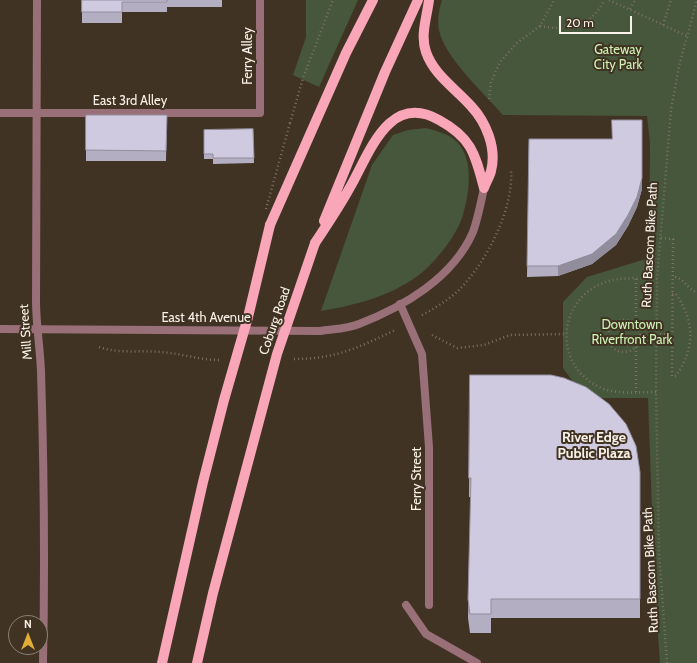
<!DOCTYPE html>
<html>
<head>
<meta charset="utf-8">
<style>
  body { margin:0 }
  #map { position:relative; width:697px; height:663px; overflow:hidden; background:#403324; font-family:Cabin,sans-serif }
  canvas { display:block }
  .north { position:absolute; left:8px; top:615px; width:40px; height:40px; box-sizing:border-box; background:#403324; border:1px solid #8a7f72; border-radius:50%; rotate:0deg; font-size:11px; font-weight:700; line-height:16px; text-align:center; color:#faf2e8 }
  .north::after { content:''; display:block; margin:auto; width:14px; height:18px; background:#e3ae35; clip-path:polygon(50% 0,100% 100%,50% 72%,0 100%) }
  .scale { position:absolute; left:559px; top:16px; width:73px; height:18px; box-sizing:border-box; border:2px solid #faf2e8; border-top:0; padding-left:5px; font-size:12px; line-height:14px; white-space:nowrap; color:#faf2e8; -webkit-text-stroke:3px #403324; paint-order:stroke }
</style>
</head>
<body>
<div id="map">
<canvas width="697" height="663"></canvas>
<div class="north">N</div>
<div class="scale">20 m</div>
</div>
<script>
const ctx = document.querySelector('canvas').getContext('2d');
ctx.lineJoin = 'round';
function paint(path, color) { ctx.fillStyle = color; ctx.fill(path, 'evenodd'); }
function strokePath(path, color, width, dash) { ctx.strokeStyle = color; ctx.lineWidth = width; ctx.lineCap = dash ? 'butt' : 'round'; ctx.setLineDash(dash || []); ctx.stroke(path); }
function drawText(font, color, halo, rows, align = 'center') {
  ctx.font = font + ' Cabin,sans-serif'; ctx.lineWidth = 4; ctx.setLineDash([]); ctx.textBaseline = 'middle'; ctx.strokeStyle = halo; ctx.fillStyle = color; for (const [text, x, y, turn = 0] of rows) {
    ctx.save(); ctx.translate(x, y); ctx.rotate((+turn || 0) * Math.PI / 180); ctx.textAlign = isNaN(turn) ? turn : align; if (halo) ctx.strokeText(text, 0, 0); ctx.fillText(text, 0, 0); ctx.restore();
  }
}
const green = new Path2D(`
  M 306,0 L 358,0 L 319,87 L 293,75 L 306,37 Z
  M 442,0 L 697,0 L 697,663 L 660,663 L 655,593 L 648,398 L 585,398 L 563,368 L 563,302 L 587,277 L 649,258 L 650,143 L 647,116 L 503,115 C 485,94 444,57 439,30 C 437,20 439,10 442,0 Z
  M 426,128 C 437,131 449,134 457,142 C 475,161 469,196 462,218 C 455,237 439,257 425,270 C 396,295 357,305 321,311 L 372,165 L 393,135 L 408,130 Z`);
const path = new Path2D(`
  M 609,0 L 687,36
  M 630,9 L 635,0
  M 663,25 L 671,0
  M 540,26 C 568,31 591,28 604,0
  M 489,99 L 491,82 L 500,62 L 517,43 L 540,26 L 554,0
  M 290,123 L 303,78 L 333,0
  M 661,238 L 673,239 L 672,376 L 676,376 C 695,348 695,322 676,294 L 672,294
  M 675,277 C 685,279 687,289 696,292
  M 636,279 L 636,325
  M 422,315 C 434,309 448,300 458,291 C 486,263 514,209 511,170
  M608 336a16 16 0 1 1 32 0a16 16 0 1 1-32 0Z
  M 432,335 L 457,348 L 484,345 L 510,335 L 566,334
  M 640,335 L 672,334
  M 99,347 C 119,354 140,350 160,352 C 180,353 199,360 219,360
  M 294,359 C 335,359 358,348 395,330
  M 636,392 L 636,347
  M 656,392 C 638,392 616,395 599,387 C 554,365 556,302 603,283 C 619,276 640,279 657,279
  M 667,663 L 659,552 L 656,392 L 657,279 L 671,110 L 679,66 L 697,0`);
const service = new Path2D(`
  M 0,113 L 260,113 L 260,0
  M 400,304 L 422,354 L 429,447 L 429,605
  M 406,605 L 426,634 L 477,663`);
const minor = new Path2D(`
  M 37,0 L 36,301 C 36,324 40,347 41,371 C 44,468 45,565 43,663`);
const tertiary = new Path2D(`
  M 0,329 L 320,331 C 332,329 347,329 359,324 C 403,307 453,278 473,232 C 478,218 481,202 484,188`);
const primary = new Path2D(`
  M 429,0 C 427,17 420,35 426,52 C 434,75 455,88 471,106 C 486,122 497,148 491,171 C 490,176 486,182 484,188
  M 324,221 L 385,72 L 418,0
  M 270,225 L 346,53 L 373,0
  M 315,243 C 327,225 339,207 349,189 C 369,155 388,91 439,120 C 472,138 475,154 484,188`);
const pathBridge = new Path2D(`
  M 266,209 L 290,123`);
const primaryBridge = new Path2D(`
  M 162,663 L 203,482 L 224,400 L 248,317 L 270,225
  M 197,663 L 213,593 L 277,354 L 315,243`);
const wall = new Path2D(`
  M 82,0 L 222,0 L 222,7 L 167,7 L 167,12 L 122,12 L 122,23 L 82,23 Z
  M 86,115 L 167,115 L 166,161 L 86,161 Z
  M 253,129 L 254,163 L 213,164 L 213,159 L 204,159 L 204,130 Z
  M 529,139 L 612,139 L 642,189 L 637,207 L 628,226 L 616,245 L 592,264 L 558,276 L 527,277 Z
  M 470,375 L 640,472 L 640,618 L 491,618 L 491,633 L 470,633 L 468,618 L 471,497 L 469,497 Z`);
const shadedWall = new Path2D(`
  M 642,178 L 642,189 L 637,207 L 628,226 L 616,245 L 592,264 L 558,276 L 558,266 Z`);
const building = new Path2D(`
  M 82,0 L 167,0 L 167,2 L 122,2 L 122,12 L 82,12 Z
  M 86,115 L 167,115 L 166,151 L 86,150 Z
  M 612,120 L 642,120 L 642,178 L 637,197 L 628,215 L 616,234 L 592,254 L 558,266 L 527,266 L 529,139 L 612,139 Z
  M 253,129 L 254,158 L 213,158 L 213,154 L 204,154 L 204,130 Z
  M 470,375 L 551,375 L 564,378 L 586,387 L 609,404 L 626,424 L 636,446 L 640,472 L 640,599 L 491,599 L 491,614 L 470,614 L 468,599 L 471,478 L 469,478 Z`);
const parkNames = [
  ["Gateway",618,50],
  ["City Park",618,65],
  ["Downtown",632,325],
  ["Riverfront Park",632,340]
];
const streetNames = [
  ["Ferry Alley",248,56,-90],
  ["East 3rd Alley",130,101],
  ["Ruth Bascom Bike Path",650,245,-87],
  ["East 4th Avenue",206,318],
  ["Coburg Road",275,321,-71],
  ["Mill Street",26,332,-94],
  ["Ferry Street",417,479,-90],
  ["Ruth Bascom Bike Path",651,570,-93]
];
const neighbourhoodNames = [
  ["River Edge",594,438],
  ["Public Plaza",594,454]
];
paint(green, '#47573b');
strokePath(path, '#7c7163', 2.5, [1, 3]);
strokePath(service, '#996f78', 8);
strokePath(minor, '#996f78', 8);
strokePath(tertiary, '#996f78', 8);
strokePath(primary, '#faa6b9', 10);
strokePath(pathBridge, '#7c7163', 2.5, [1, 3]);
strokePath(primaryBridge, '#faa6b9', 10);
paint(wall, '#b3aec1');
paint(shadedWall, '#928d9d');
paint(building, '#d0cae0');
strokePath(building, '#928d9d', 1);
drawText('13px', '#cdf1b3', '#403324', parkNames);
drawText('13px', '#faf2e8', '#403324', streetNames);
drawText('bold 14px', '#faf2e8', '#403324', neighbourhoodNames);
</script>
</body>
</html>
